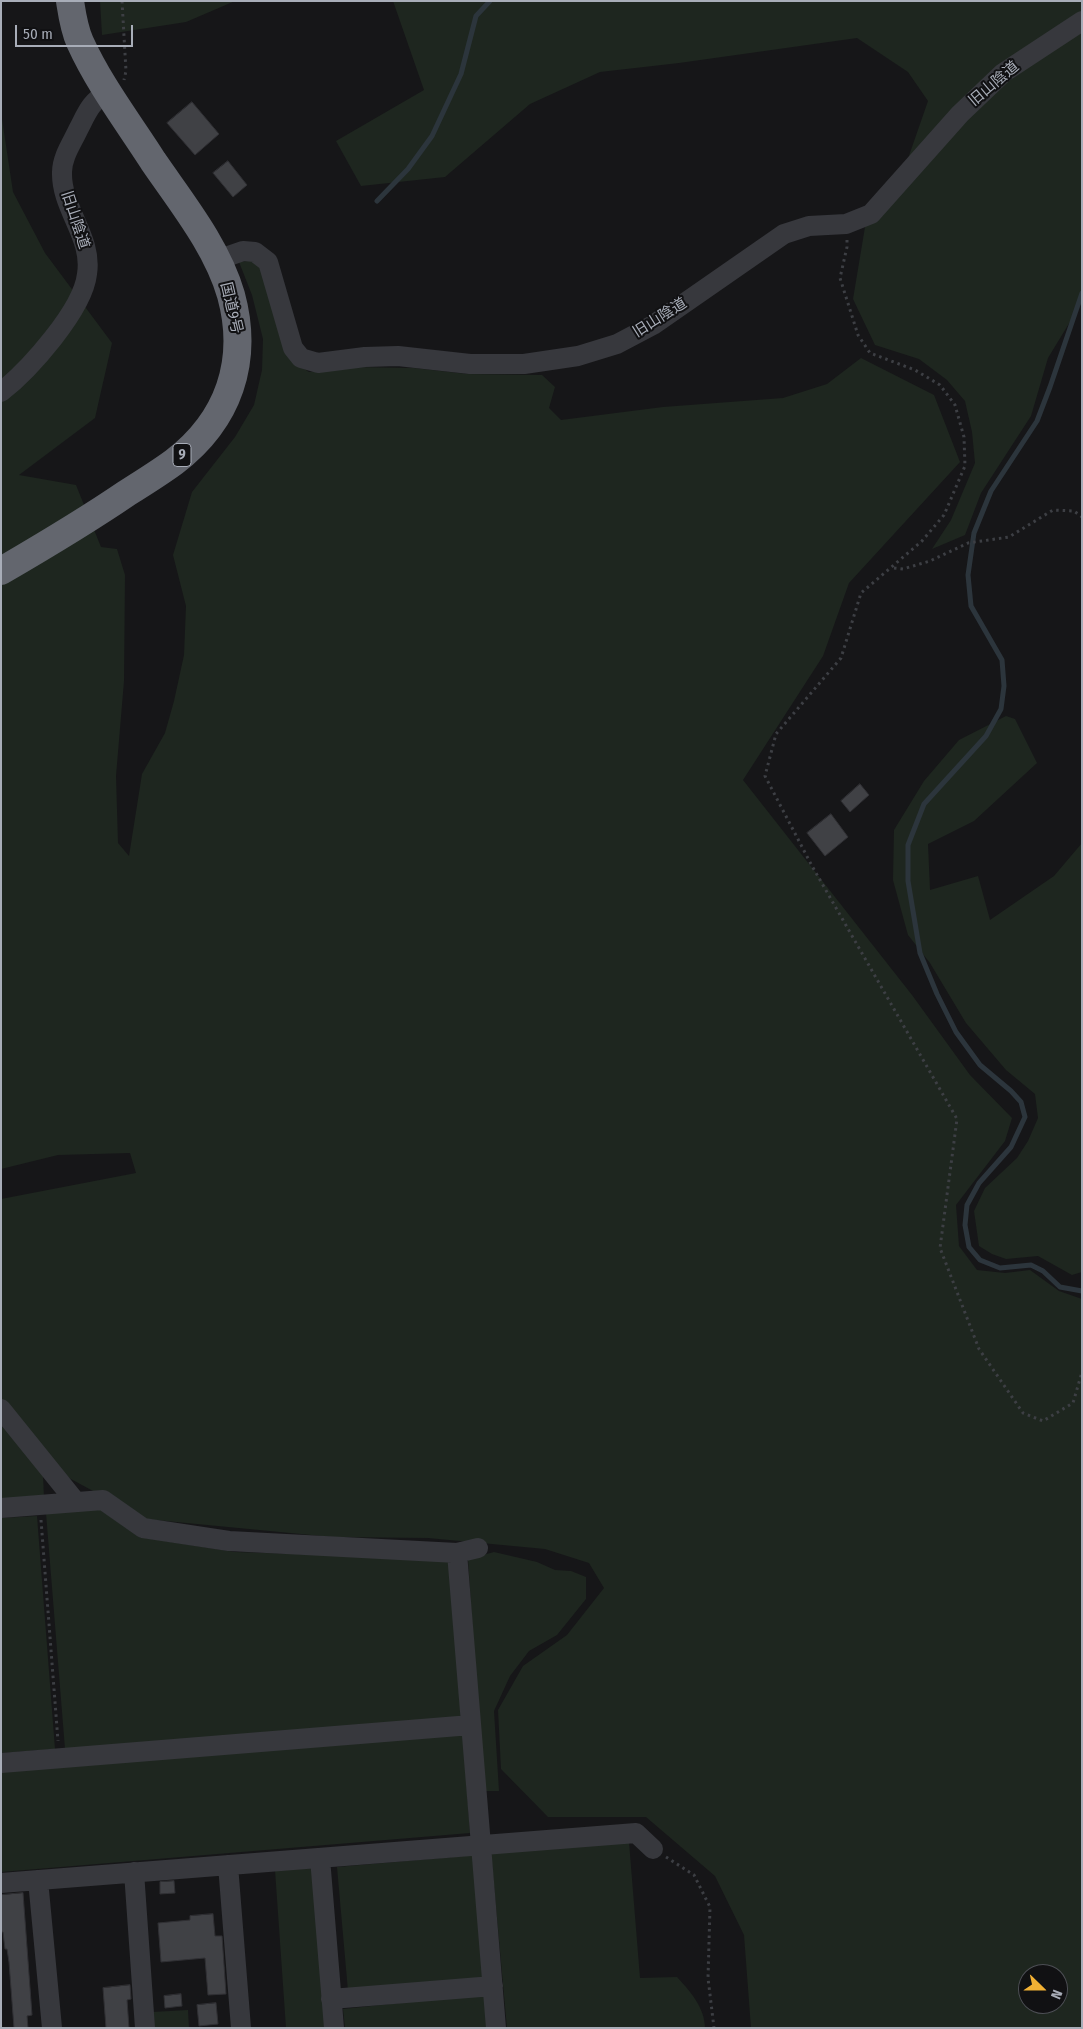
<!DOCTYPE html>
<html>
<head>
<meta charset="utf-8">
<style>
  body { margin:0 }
  #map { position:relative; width:1083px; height:2029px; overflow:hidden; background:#161618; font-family:"Fira Sans Condensed",sans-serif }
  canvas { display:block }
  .frame { position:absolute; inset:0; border:2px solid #a8adb8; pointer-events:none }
  .north { position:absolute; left:1018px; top:1964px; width:50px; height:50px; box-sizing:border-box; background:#111113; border:1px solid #4d4f55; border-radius:50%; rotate:112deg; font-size:14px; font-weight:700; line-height:20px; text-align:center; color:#a8adb8 }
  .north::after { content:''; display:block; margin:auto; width:18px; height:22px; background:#f2b134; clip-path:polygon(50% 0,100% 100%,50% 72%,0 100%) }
  .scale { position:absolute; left:15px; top:25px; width:118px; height:22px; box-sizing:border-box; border:2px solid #a8adb8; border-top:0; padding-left:6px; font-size:15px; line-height:18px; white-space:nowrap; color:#a8adb8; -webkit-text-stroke:4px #111113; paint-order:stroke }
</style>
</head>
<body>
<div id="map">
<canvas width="1083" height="2029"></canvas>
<div class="frame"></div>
<div class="north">N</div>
<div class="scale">50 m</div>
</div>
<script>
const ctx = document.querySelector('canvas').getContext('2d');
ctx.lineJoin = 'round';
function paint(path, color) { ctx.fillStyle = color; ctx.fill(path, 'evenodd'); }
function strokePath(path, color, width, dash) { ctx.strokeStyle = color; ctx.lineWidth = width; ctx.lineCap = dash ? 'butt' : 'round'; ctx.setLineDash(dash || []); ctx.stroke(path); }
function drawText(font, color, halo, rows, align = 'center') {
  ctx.font = font + ' "Fira Sans Condensed","Noto Sans JP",sans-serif'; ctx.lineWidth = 4; ctx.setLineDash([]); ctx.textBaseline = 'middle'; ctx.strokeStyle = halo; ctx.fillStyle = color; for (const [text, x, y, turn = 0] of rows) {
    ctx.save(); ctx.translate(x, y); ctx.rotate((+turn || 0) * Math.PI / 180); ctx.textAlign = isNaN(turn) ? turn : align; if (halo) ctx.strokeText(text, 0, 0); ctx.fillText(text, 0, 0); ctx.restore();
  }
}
const green = new Path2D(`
  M 100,1 L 235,1 L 186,22 L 102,35 Z
  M 393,1 L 1082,1 L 1082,302 L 1048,358 L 1031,416 L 981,493 L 965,535 L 932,549 L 951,520 L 975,463 L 972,432 L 965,401 L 947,380 L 919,359 L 875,345 L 853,299 L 865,227 L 896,193 L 928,101 L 908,72 L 857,38 L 679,63 L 600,72 L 530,104 L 445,177 L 361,186 L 336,141 L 424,90 Z
  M 1,112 L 13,192 L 45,253 L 112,343 L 95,418 L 19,475 L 76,485 L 101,547 L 117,549 L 125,575 L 124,681 L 116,776 L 118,843 L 129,856 L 142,774 L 165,733 L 174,701 L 184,655 L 186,606 L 173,555 L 192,492 L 235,437 L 254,405 L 262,370 L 263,339 L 252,295 L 239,262 L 257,260 L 297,364 L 309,372 L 353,367 L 414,368 L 467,374 L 542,375 L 555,387 L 549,408 L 561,420 L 663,407 L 783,398 L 827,384 L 861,358 L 934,395 L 960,462 L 849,583 L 823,656 L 743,780 L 912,995 L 970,1075 L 1012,1118 L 1005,1141 L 956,1205 L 959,1246 L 977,1270 L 1005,1273 L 1030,1270 L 1059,1291 L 1082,1299 L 1082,2028 L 751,2028 L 744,1935 L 715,1876 L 646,1817 L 548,1817 L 501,1769 L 498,1710 L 523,1666 L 567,1635 L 604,1588 L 589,1563 L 545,1549 L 428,1538 L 332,1537 L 145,1519 L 56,1471 L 1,1403 L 1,1199 L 136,1173 L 130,1153 L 58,1155 L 1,1169 ZM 1028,1974 L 1058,1974 L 1058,2004 L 1028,2004 Z
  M 1006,716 L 1015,719 L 1037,763 L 974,821 L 928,844 L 930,890 L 978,876 L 990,920 L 1054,876 L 1082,843 L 1082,1272 L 1072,1275 L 1038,1256 L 1006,1259 L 992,1254 L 979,1246 L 974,1211 L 985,1188 L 1017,1158 L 1028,1141 L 1038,1118 L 1035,1094 L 1006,1070 L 966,1023 L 930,963 L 908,935 L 893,880 L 894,830 L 924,781 L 959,740 Z
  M 1,1421 L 43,1476 L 44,1497 L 1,1500 Z
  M 98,1508 L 139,1537 L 235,1552 L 449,1559 L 461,1717 L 65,1749 L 46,1513 Z
  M 37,1516 L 55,1749 L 1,1753 L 1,1518 Z
  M 494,1552 L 537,1562 L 555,1570 L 571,1571 L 586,1577 L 586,1599 L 557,1635 L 529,1651 L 510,1676 L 494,1711 L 499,1791 L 483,1791 L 468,1559 Z
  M 463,1733 L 470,1833 L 1,1872 L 1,1771 Z
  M 629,1842 L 640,1978 L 677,1977 C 690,1991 705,2008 705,2028 L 507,2028 L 491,1852 Z
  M 476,1855 L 487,1978 L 348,1991 L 337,1867 Z
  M 314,1868 L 325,2028 L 286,2028 L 275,1870 Z
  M 485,1994 L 488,2028 L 345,2028 L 343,2009 Z
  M 188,2010 L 189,2028 L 154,2028 L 152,2012 Z`);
const stream = new Path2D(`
  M 377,201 L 408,169 L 432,136 L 461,74 L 476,16 L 490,1
  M 1082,293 L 1050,387 L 1037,421 L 991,491 L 974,533 L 968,575 L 971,606 L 1002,660 L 1004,686 L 1001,709 L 986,736 L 924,804 L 908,845 L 908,881 L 920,953 L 937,994 L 956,1032 L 980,1065 L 1011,1091 L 1021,1102 L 1025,1117 L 1011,1147 L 979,1183 L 967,1205 L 965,1225 L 969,1247 L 980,1260 L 1000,1268 L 1031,1265 L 1043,1271 L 1060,1287 L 1082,1291`);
const building = new Path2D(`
  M 192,102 L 219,134 L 195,155 L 167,123 Z
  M 228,161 L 247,185 L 233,197 L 213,173 Z
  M 860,784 L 869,795 L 850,812 L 841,801 Z
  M 831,814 L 848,837 L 825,856 L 807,833 Z
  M 174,1881 L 175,1893 L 160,1894 L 160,1882 Z
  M 23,1893 L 32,2015 L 27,2016 L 28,2028 L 14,2028 L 9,1962 L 7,1949 L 5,1949 L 3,1932 L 1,1932 L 1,1895 Z
  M 213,1914 L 215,1936 L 222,1936 L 226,1994 L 208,1995 L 205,1958 L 161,1962 L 158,1923 L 190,1920 L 190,1916 Z
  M 130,1985 L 131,1999 L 127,2000 L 129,2028 L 106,2028 L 103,1988 Z
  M 181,1994 L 182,2006 L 165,2008 L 164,1996 Z
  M 216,2003 L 218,2024 L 199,2026 L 197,2005 Z`);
const path = new Path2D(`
  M 122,1 L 126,71 L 124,80
  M 847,240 L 847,247 L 840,278 L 858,335 L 870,353 L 915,370 L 940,385 L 955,405 L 964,437 L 965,466 L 944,515 L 922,541 L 861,593 L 841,658 L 776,734 L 765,776 L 812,866 L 957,1119 L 940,1248 L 979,1349 L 1023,1413 L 1043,1421 L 1073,1403 L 1082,1372
  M 894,568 L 903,569 L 930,561 L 968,543 L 1009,537 L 1053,510 L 1074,511 L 1082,517
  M 41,1520 L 58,1741
  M 666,1857 L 694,1875 L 710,1907 L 708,1978 L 714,2028`);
const minor = new Path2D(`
  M 217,260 L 243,251 L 255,252 L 268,262 L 293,348 L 301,358 L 318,363 L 365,357 L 398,356 L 470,364 L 524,364 L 578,356 L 617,344 L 653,325 L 784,234 L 809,226 L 846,224 L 871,214 L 960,114 L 1003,73 L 1082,21
  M 1,392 C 29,370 83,310 87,274 C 93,237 61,209 62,172 C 62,157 72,143 78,130 C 87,113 90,102 108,92
  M 1,1409 L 76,1502
  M 1,1508 L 103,1500 L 143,1528 L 229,1541 L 457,1553 L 478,1548
  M 457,1553 L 496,2028
  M 1,1763 L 471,1725
  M 320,1858 L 334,2028
  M 228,1865 L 241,2028
  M 134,1872 L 145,2028
  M 38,1880 L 52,2028
  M 1,1883 L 636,1833 L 653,1849
  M 331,1999 L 493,1986`);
const highway = new Path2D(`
  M 1,571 C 44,546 86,521 127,493 C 143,483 159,473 174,462 C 229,420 249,361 231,295 C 217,246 181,202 153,161 C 128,122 99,84 80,42 C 74,29 72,14 70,1`);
const shields = [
  [182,455,18]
];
const shieldNames = [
  ["9",182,455]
];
const streetNames = [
  ["旧山陰道",994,84,-40],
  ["旧山陰道",75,220,72],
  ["国道9号",231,308,77],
  ["旧山陰道",660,318,-32]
];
paint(green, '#1e261f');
strokePath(stream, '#2c353c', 5);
paint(building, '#404145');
strokePath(building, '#303034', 1);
strokePath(path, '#3d3f44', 3, [2.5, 4]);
strokePath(minor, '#37383d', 20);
strokePath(highway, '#63666e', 28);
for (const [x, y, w] of shields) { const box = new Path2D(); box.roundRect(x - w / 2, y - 11.5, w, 23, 4); ctx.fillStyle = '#111113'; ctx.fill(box); strokePath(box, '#a8adb8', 1); }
drawText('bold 14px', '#a8adb8', null, shieldNames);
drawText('15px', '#a8adb8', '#111113', streetNames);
</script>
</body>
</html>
